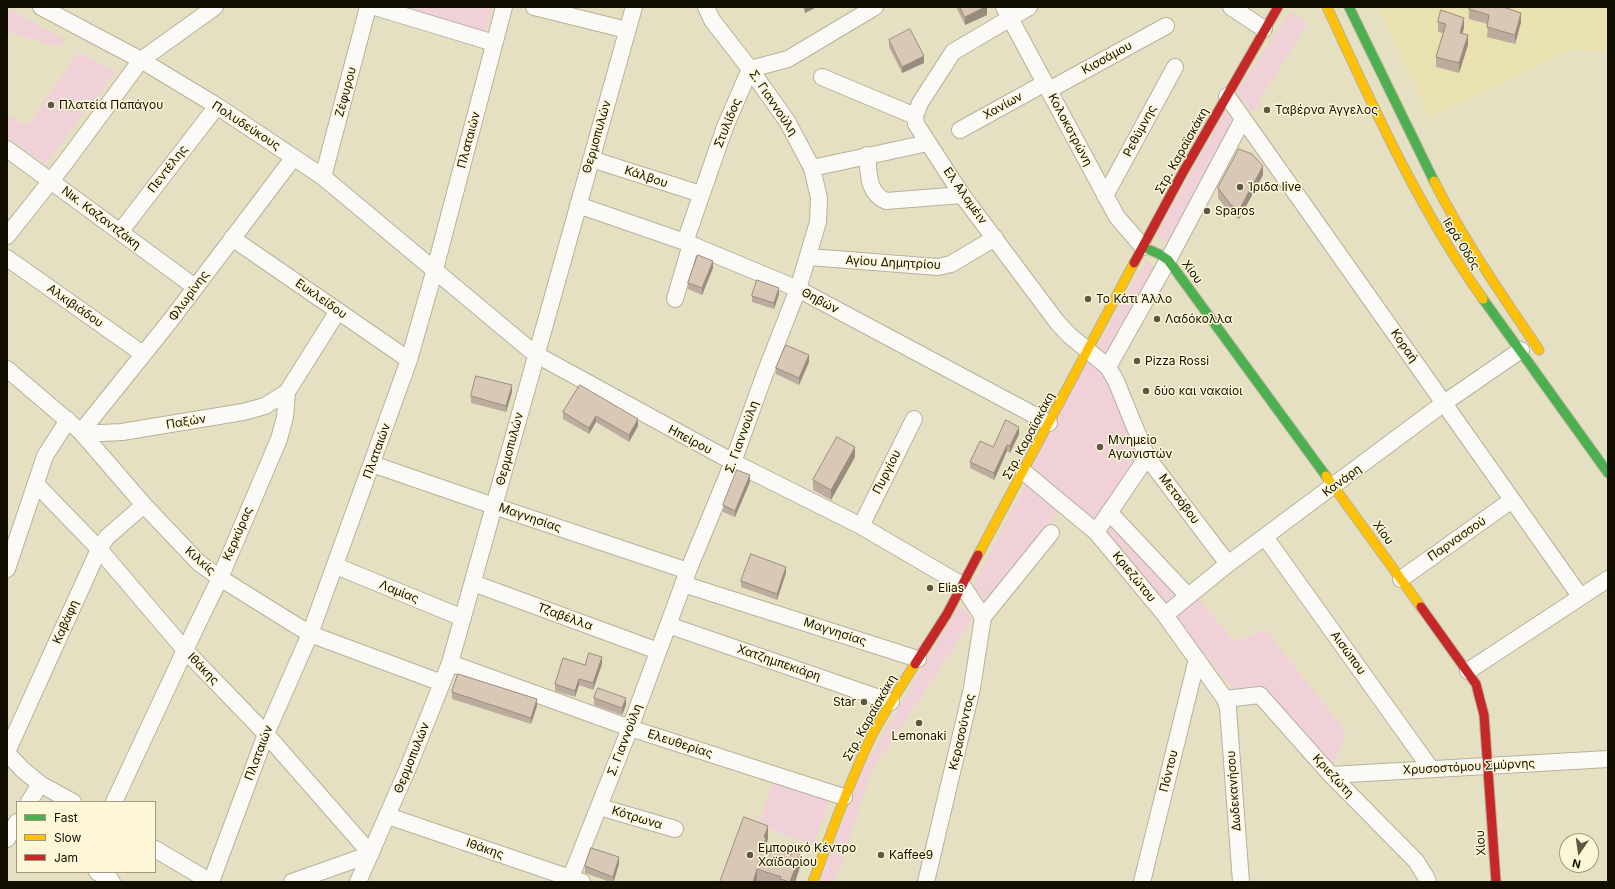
<!DOCTYPE html>
<html>
<head>
<meta charset="utf-8">
<style>
  body { margin:0 }
  #map { position:relative; width:1615px; height:889px; overflow:hidden; background:#e6e0c3; font-family:Inter,sans-serif }
  canvas { display:block }
  .frame { position:absolute; inset:0; border:8px solid #120e00; pointer-events:none }
  .legend { position:absolute; left:16px; top:801px; width:140px; height:72px; box-sizing:border-box; background:#fdf7d7; border:1px solid #9f9a81; margin:0; padding:5px 7px; list-style:none; font-size:12px; color:#120e00 }
  .legend li { display:flex; align-items:center; gap:8px; height:20px }
  .legend b { width:20px; border:1px solid #9f9a81 }
  .north { position:absolute; left:1559px; top:833px; width:40px; height:40px; box-sizing:border-box; background:#fdf7d7; border:1px solid #9f9a81; border-radius:50%; rotate:193deg; font-size:11px; font-weight:700; line-height:16px; text-align:center; color:#120e00 }
  .north::after { content:''; display:block; margin:auto; width:14px; height:18px; background:#5c5844; clip-path:polygon(50% 0,100% 100%,50% 72%,0 100%) }
</style>
</head>
<body>
<div id="map">
<canvas width="1615" height="889"></canvas>
<div class="frame"></div>
<ul class="legend">
<li><b style="height:5px;background:#4caf50"></b>Fast</li>
<li><b style="height:5px;background:#ffc107"></b>Slow</li>
<li><b style="height:5px;background:#c62828"></b>Jam</li>
</ul>
<div class="north">N</div>
</div>
<script>
const ctx = document.querySelector('canvas').getContext('2d');
ctx.lineJoin = 'round';
function paint(path, color) { ctx.fillStyle = color; ctx.fill(path, 'evenodd'); }
function strokePath(path, color, width, dash) { ctx.strokeStyle = color; ctx.lineWidth = width; ctx.lineCap = dash ? 'butt' : 'round'; ctx.setLineDash(dash || []); ctx.stroke(path); }
function drawText(font, color, halo, rows, align = 'center') {
  ctx.font = font + ' Inter,sans-serif'; ctx.lineWidth = 3; ctx.setLineDash([]); ctx.textBaseline = 'middle'; ctx.strokeStyle = halo; ctx.fillStyle = color; for (const [text, x, y, turn = 0] of rows) {
    ctx.save(); ctx.translate(x, y); ctx.rotate((+turn || 0) * Math.PI / 180); ctx.textAlign = isNaN(turn) ? turn : align; if (halo) ctx.strokeText(text, 0, 0); ctx.fillText(text, 0, 0); ctx.restore();
  }
}
const built = new Path2D(`
  M 1377,7 L 1608,7 L 1608,53 L 1571,49 L 1430,118 Z`);
const green = new Path2D(`
  M 7,7 L 66,41 L 60,47 L 7,32 Z
  M 394,7 L 491,7 L 484,36 Z
  M 1290,12 L 1308,23 L 1252,113 L 1237,91 Z
  M 79,52 L 116,72 L 45,164 L 7,137 L 7,115 L 27,126 Z
  M 1230,102 L 1241,119 L 1173,246 L 1156,236 Z
  M 1146,261 L 1160,269 L 1111,357 L 1097,346 Z
  M 1088,358 L 1106,368 L 1141,456 L 1096,524 L 1030,470 Z
  M 1026,484 L 1060,510 L 986,604 L 974,584 Z
  M 1111,521 L 1182,595 L 1166,609 L 1102,533 Z
  M 1198,599 L 1235,642 L 1265,629 L 1346,732 L 1333,767 L 1261,691 L 1234,690 L 1175,619 Z
  M 959,606 L 973,619 L 871,772 L 835,882 L 820,882 L 862,770 Z
  M 774,778 L 830,798 L 814,845 L 758,826 Z`);
const street = new Path2D(`
  M 41,7 L 141,60 L 217,106 L 323,177 L 535,354 L 733,462 L 861,526 L 962,585 L 983,617 L 972,688 L 926,882
  M 375,7 L 494,43
  M 534,7 L 627,30
  M 1004,7 L 1117,217 L 1143,247
  M 1029,7 L 953,52 L 920,103 L 915,116 L 916,124 L 962,195 L 1057,322 L 1069,335 L 1108,367 L 1116,381 L 1147,457 L 1228,564
  M 1231,7 L 1264,29
  M 822,77 L 915,116
  M 1049,90 L 1166,26
  M 1227,96 L 1580,596
  M 960,130 L 1045,83
  M 7,149 L 195,287
  M 867,155 C 869,173 867,193 886,201 L 962,195
  M 591,159 L 701,194
  M 812,168 L 928,143
  M 323,177 L 368,7
  M 1105,196 L 1175,67
  M 578,205 L 685,242 L 798,289 L 1049,423
  M 120,232 L 217,106
  M 7,236 L 65,163 L 141,60 L 215,7
  M 232,238 L 409,360
  M 685,242 L 725,127 L 750,69 L 788,59 L 875,7
  M 809,257 L 938,267 L 951,264 L 995,238
  M 7,258 L 143,354
  M 675,299 L 691,244
  M 1108,367 L 1168,260 L 1243,119
  M 7,369 L 81,432 L 144,505 L 199,563 L 220,578 L 310,634 L 442,683
  M 81,432 L 170,321 L 294,157
  M 81,432 L 101,433 L 122,432 L 243,412 L 265,406 L 287,392
  M 372,464 L 494,506 L 688,571
  M 1024,472 L 1096,532 L 1165,615 L 1225,699 L 1228,708 L 1241,882
  M 36,484 L 99,549 L 185,650 L 266,734 L 371,854 L 292,882
  M 1109,512 L 1188,596
  M 861,526 L 914,419
  M 1096,532 L 1147,457
  M 1265,537 L 1431,769
  M 336,566 L 463,618
  M 7,569 L 45,456 L 68,420
  M 1401,579 L 1512,500
  M 473,583 L 658,651
  M 683,584 L 918,659
  M 1165,615 L 1228,564 L 1444,403 L 1521,350
  M 983,617 L 1051,533
  M 668,625 L 891,702
  M 450,663 L 630,728 L 844,797
  M 1468,671 L 1608,579
  M 1225,699 L 1260,695 L 1331,775 L 1416,861 L 1426,877 L 1428,882
  M 7,752 L 99,549 L 107,537 L 144,505
  M 7,753 L 22,769 L 40,784 L 73,802
  M 1331,775 L 1608,759
  M 29,802 L 40,784
  M 114,802 L 185,650 L 220,578 L 279,439 L 285,417 L 287,392 L 338,311
  M 600,807 L 675,829
  M 388,816 L 582,882
  M 7,839 L 17,822
  M 155,849 L 211,882
  M 97,872 L 110,879 L 112,882
  M 211,882 L 266,734 L 310,634 L 409,360 L 435,269 L 504,7
  M 358,882 L 408,768 L 450,663 L 634,7
  M 569,882 L 630,728 L 688,571 L 733,462 L 764,376 L 798,289 L 818,222 L 819,198 L 812,168 L 787,121 L 750,69 L 712,20 L 706,7
  M 1142,882 L 1197,659`);
const fast = new Path2D(`
  M 1349,7 L 1434,181
  M 1143,247 L 1159,254 L 1168,260 L 1326,476
  M 1483,299 L 1608,473`);
const slow = new Path2D(`
  M 1327,7 C 1373,107 1419,209 1483,299
  M 1434,181 C 1464,241 1502,295 1539,350
  M 1326,476 L 1421,607
  M 978,555 L 1134,263
  M 813,882 C 831,833 849,784 871,737 C 884,712 900,688 915,664`);
const jam = new Path2D(`
  M 1134,263 L 1182,174 L 1278,7
  M 1421,607 L 1476,684 L 1484,715 L 1496,882
  M 915,664 L 947,614 L 978,555`);
const wall = new Path2D(`
  M 803,7 L 817,7 L 805,13 Z
  M 956,7 L 987,7 L 987,15 L 965,25 Z
  M 1469,9 L 1521,22 L 1515,44 L 1487,37 L 1488,24 L 1469,19 Z
  M 1438,22 L 1464,28 L 1462,33 L 1468,45 L 1459,73 L 1436,67 L 1436,57 L 1443,33 L 1438,32 Z
  M 889,40 L 924,63 L 902,73 L 889,47 Z
  M 1263,175 L 1239,219 L 1231,215 L 1218,198 L 1218,188 Z
  M 713,268 L 702,295 L 688,289 L 688,283 Z
  M 779,294 L 774,309 L 752,302 L 752,296 Z
  M 809,362 L 799,385 L 776,374 L 776,368 Z
  M 580,385 L 638,426 L 629,442 L 596,422 L 589,434 L 563,419 L 563,412 Z
  M 512,392 L 506,412 L 471,403 L 471,396 Z
  M 1019,434 L 1010,453 L 1007,451 L 994,480 L 970,468 L 970,462 Z
  M 855,457 L 831,500 L 813,490 L 813,480 Z
  M 750,482 L 735,517 L 723,512 L 723,505 Z
  M 786,573 L 777,600 L 741,587 L 741,581 Z
  M 602,664 L 593,690 L 579,685 L 575,697 L 555,691 L 555,684 L 585,665 Z
  M 452,692 L 537,706 L 531,724 L 452,699 Z
  M 594,698 L 626,705 L 622,715 L 594,705 Z
  M 768,839 L 766,846 L 800,867 L 795,882 L 720,882 Z
  M 619,864 L 614,882 L 610,882 L 585,873 L 585,866 Z`);
const shadedWall = new Path2D(`
  M 805,7 L 817,7 L 805,13 Z
  M 985,7 L 987,7 L 987,15 L 965,25 L 965,17 Z
  M 1521,13 L 1521,22 L 1515,44 L 1515,35 Z
  M 1464,18 L 1464,28 L 1460,42 L 1460,33 Z
  M 1468,35 L 1468,45 L 1459,73 L 1459,63 Z
  M 924,56 L 924,63 L 902,73 L 902,67 Z
  M 1263,166 L 1263,175 L 1239,219 L 1239,210 Z
  M 713,261 L 713,268 L 702,295 L 702,288 Z
  M 779,288 L 779,294 L 774,309 L 774,303 Z
  M 809,355 L 809,362 L 799,385 L 799,378 Z
  M 512,385 L 512,392 L 506,412 L 506,406 Z
  M 596,416 L 596,422 L 589,434 L 589,428 Z
  M 638,419 L 638,426 L 629,442 L 629,435 Z
  M 1019,427 L 1019,434 L 1010,453 L 1010,446 Z
  M 1007,445 L 1007,451 L 994,480 L 994,473 Z
  M 855,447 L 855,457 L 831,500 L 831,490 Z
  M 750,475 L 750,482 L 735,517 L 735,511 Z
  M 786,567 L 786,573 L 777,600 L 777,594 Z
  M 602,657 L 602,664 L 593,690 L 593,683 Z
  M 579,679 L 579,685 L 575,697 L 575,691 Z
  M 626,698 L 626,705 L 622,715 L 622,708 Z
  M 537,699 L 537,706 L 531,724 L 531,718 Z
  M 768,826 L 768,839 L 766,844 L 766,851 L 763,858 L 764,837 Z
  M 800,854 L 800,867 L 795,882 L 790,882 Z
  M 619,857 L 619,864 L 613,882 L 613,877 Z
  M 757,869 L 757,882 L 753,882 Z`);
const building = new Path2D(`
  M 960,7 L 985,7 L 965,17 Z
  M 1469,7 L 1503,7 L 1521,13 L 1515,35 L 1487,27 L 1489,15 L 1469,9 Z
  M 1441,10 L 1464,18 L 1460,33 L 1468,35 L 1459,63 L 1436,57 L 1446,24 L 1438,22 Z
  M 910,29 L 924,56 L 902,67 L 889,40 Z
  M 1239,149 L 1252,154 L 1263,166 L 1239,210 L 1231,205 L 1218,188 Z
  M 698,255 L 713,261 L 702,288 L 688,283 Z
  M 757,280 L 779,288 L 774,303 L 752,296 Z
  M 786,345 L 809,355 L 799,378 L 776,368 Z
  M 476,376 L 512,385 L 506,406 L 471,396 Z
  M 580,385 L 638,419 L 629,435 L 596,416 L 589,428 L 563,412 Z
  M 1006,420 L 1019,427 L 1010,446 L 1007,445 L 994,473 L 970,462 L 980,441 L 993,447 Z
  M 837,437 L 855,447 L 831,490 L 813,480 Z
  M 737,470 L 750,475 L 735,511 L 723,505 Z
  M 751,554 L 786,567 L 777,594 L 741,581 Z
  M 589,653 L 602,657 L 593,683 L 579,679 L 575,691 L 555,684 L 563,658 L 585,665 Z
  M 458,674 L 537,699 L 531,718 L 452,692 Z
  M 598,688 L 626,698 L 622,708 L 594,698 Z
  M 744,817 L 768,826 L 764,837 L 766,838 L 763,845 L 791,855 L 793,851 L 800,854 L 790,882 L 780,879 L 781,877 L 757,869 L 753,882 L 720,882 Z
  M 591,848 L 619,857 L 613,877 L 585,866 Z`);
const markers = [
  [51,105,4,"#5c5844"],
  [1267,110,4,"#5c5844"],
  [1240,187,4,"#5c5844"],
  [1207,211,4,"#5c5844"],
  [1088,299,4,"#5c5844"],
  [1157,319,4,"#5c5844"],
  [1137,361,4,"#5c5844"],
  [1146,391,4,"#5c5844"],
  [1100,447,4,"#5c5844"],
  [930,588,4,"#5c5844"],
  [864,702,4,"#5c5844"],
  [919,723,4,"#5c5844"],
  [750,855,4,"#5c5844"],
  [881,855,4,"#5c5844"]
];
const streetNames = [
  ["Κισσάμου",1107,58,-29],
  ["Ζέφυρου",346,92,-75],
  ["Σ. Γιαννούλη",773,103,56],
  ["Χανίων",1003,106,-29],
  ["Στυλίδος",728,123,-68],
  ["Πολυδεύκους",246,126,33],
  ["Κολοκοτρώνη",1070,130,62],
  ["Ρεθύμνης",1140,131,-62],
  ["Θερμοπυλών",597,137,-74],
  ["Πλαταιών",469,140,-75],
  ["Στρ. Καραϊσκάκη",1182,151,-61],
  ["Πεντέλης",168,169,-52],
  ["Κάλβου",646,177,18],
  ["Ελ Αλαμέιν",965,196,55],
  ["Νικ. Καζαντζάκη",101,218,37],
  ["Ιερά Οδός",1461,244,58],
  ["Αγίου Δημητρίου",893,263,3],
  ["Χίου",1192,272,54],
  ["Φλωρίνης",189,296,-54],
  ["Ευκλείδου",321,299,35],
  ["Θηβών",820,301,28],
  ["Αλκιβιάδου",75,306,35],
  ["Κοραή",1404,346,55],
  ["Παξών",186,422,-9],
  ["Στρ. Καραϊσκάκη",1029,436,-62],
  ["Σ. Γιαννούλη",742,437,-70],
  ["Ηπείρου",690,440,28],
  ["Θερμοπυλών",510,449,-75],
  ["Πλαταιών",377,451,-70],
  ["Πυργίου",887,472,-63],
  ["Κανάρη",1342,481,-37],
  ["Μετσόβου",1179,499,53],
  ["Μαγνησίας",530,518,19],
  ["Χίου",1383,533,54],
  ["Κερκύρας",238,534,-67],
  ["Παρνασσού",1457,539,-35],
  ["Κιλκίς",200,561,41],
  ["Κριεζώτου",1134,577,51],
  ["Λαμίας",399,592,22],
  ["Τζαβέλλα",565,617,20],
  ["Καβάφη",66,622,-66],
  ["Μαγνησίας",835,632,18],
  ["Αισώπου",1348,653,54],
  ["Χατζημπεκιάρη",779,663,19],
  ["Ιθάκης",203,669,46],
  ["Στρ. Καραϊσκάκη",870,718,-61],
  ["Κερασούντος",962,732,-77],
  ["Σ. Γιαννούλη",625,740,-69],
  ["Ελευθερίας",680,744,18],
  ["Πλαταιών",259,753,-69],
  ["Θερμοπυλών",412,758,-68],
  ["Χρυσοστόμου Σμύρνης",1469,767,-3],
  ["Πόντου",1169,771,-76],
  ["Κριεζώτη",1333,776,47],
  ["Δωδεκανήσου",1234,791,-94],
  ["Κότρωνα",637,818,17],
  ["Χίου",1481,843,-94],
  ["Ιθάκης",485,849,19]
];
const poiNames = [
  ["Πλατεία Παπάγου",59,105],
  ["Ταβέρνα Άγγελος",1275,110],
  ["Ίριδα live",1248,187],
  ["Sparos",1215,211],
  ["Το Κάτι Άλλο",1096,299],
  ["Λαδόκολλα",1165,319],
  ["Pizza Rossi",1145,361],
  ["δύο και νακαίοι",1154,391],
  ["Μνημείο",1108,440],
  ["Αγωνιστών",1108,454],
  ["Elias",938,588],
  ["Star",856,702,"right"],
  ["Lemonaki",919,736,"center"],
  ["Εμπορικό Κέντρο",758,848],
  ["Χαϊδαρίου",758,862],
  ["Kaffee9",889,855]
];
paint(built, '#eae1b1');
paint(green, '#f0d1d7');
strokePath(street, '#b6b19a', 18);
strokePath(fast, '#b6b19a', 11);
strokePath(slow, '#b6b19a', 11);
strokePath(jam, '#b6b19a', 11);
strokePath(street, '#fbfaf6', 16);
strokePath(fast, '#4caf50', 9);
strokePath(slow, '#ffc107', 9);
strokePath(jam, '#c62828', 9);
paint(wall, '#bbac9d');
paint(shadedWall, '#998c7f');
paint(building, '#dac8b6');
strokePath(building, '#998c7f', 1);
for (const [x, y, r, color] of markers) { const dot = new Path2D(); dot.arc(x, y, r, 0, 2 * Math.PI); ctx.fillStyle = color; ctx.fill(dot); strokePath(dot, '#fdf7d7', 1.5); }
drawText('12px', '#120e00', '#fdf7d7', streetNames);
drawText('12px', '#120e00', '#fdf7d7', poiNames, 'left');
</script>
</body>
</html>
